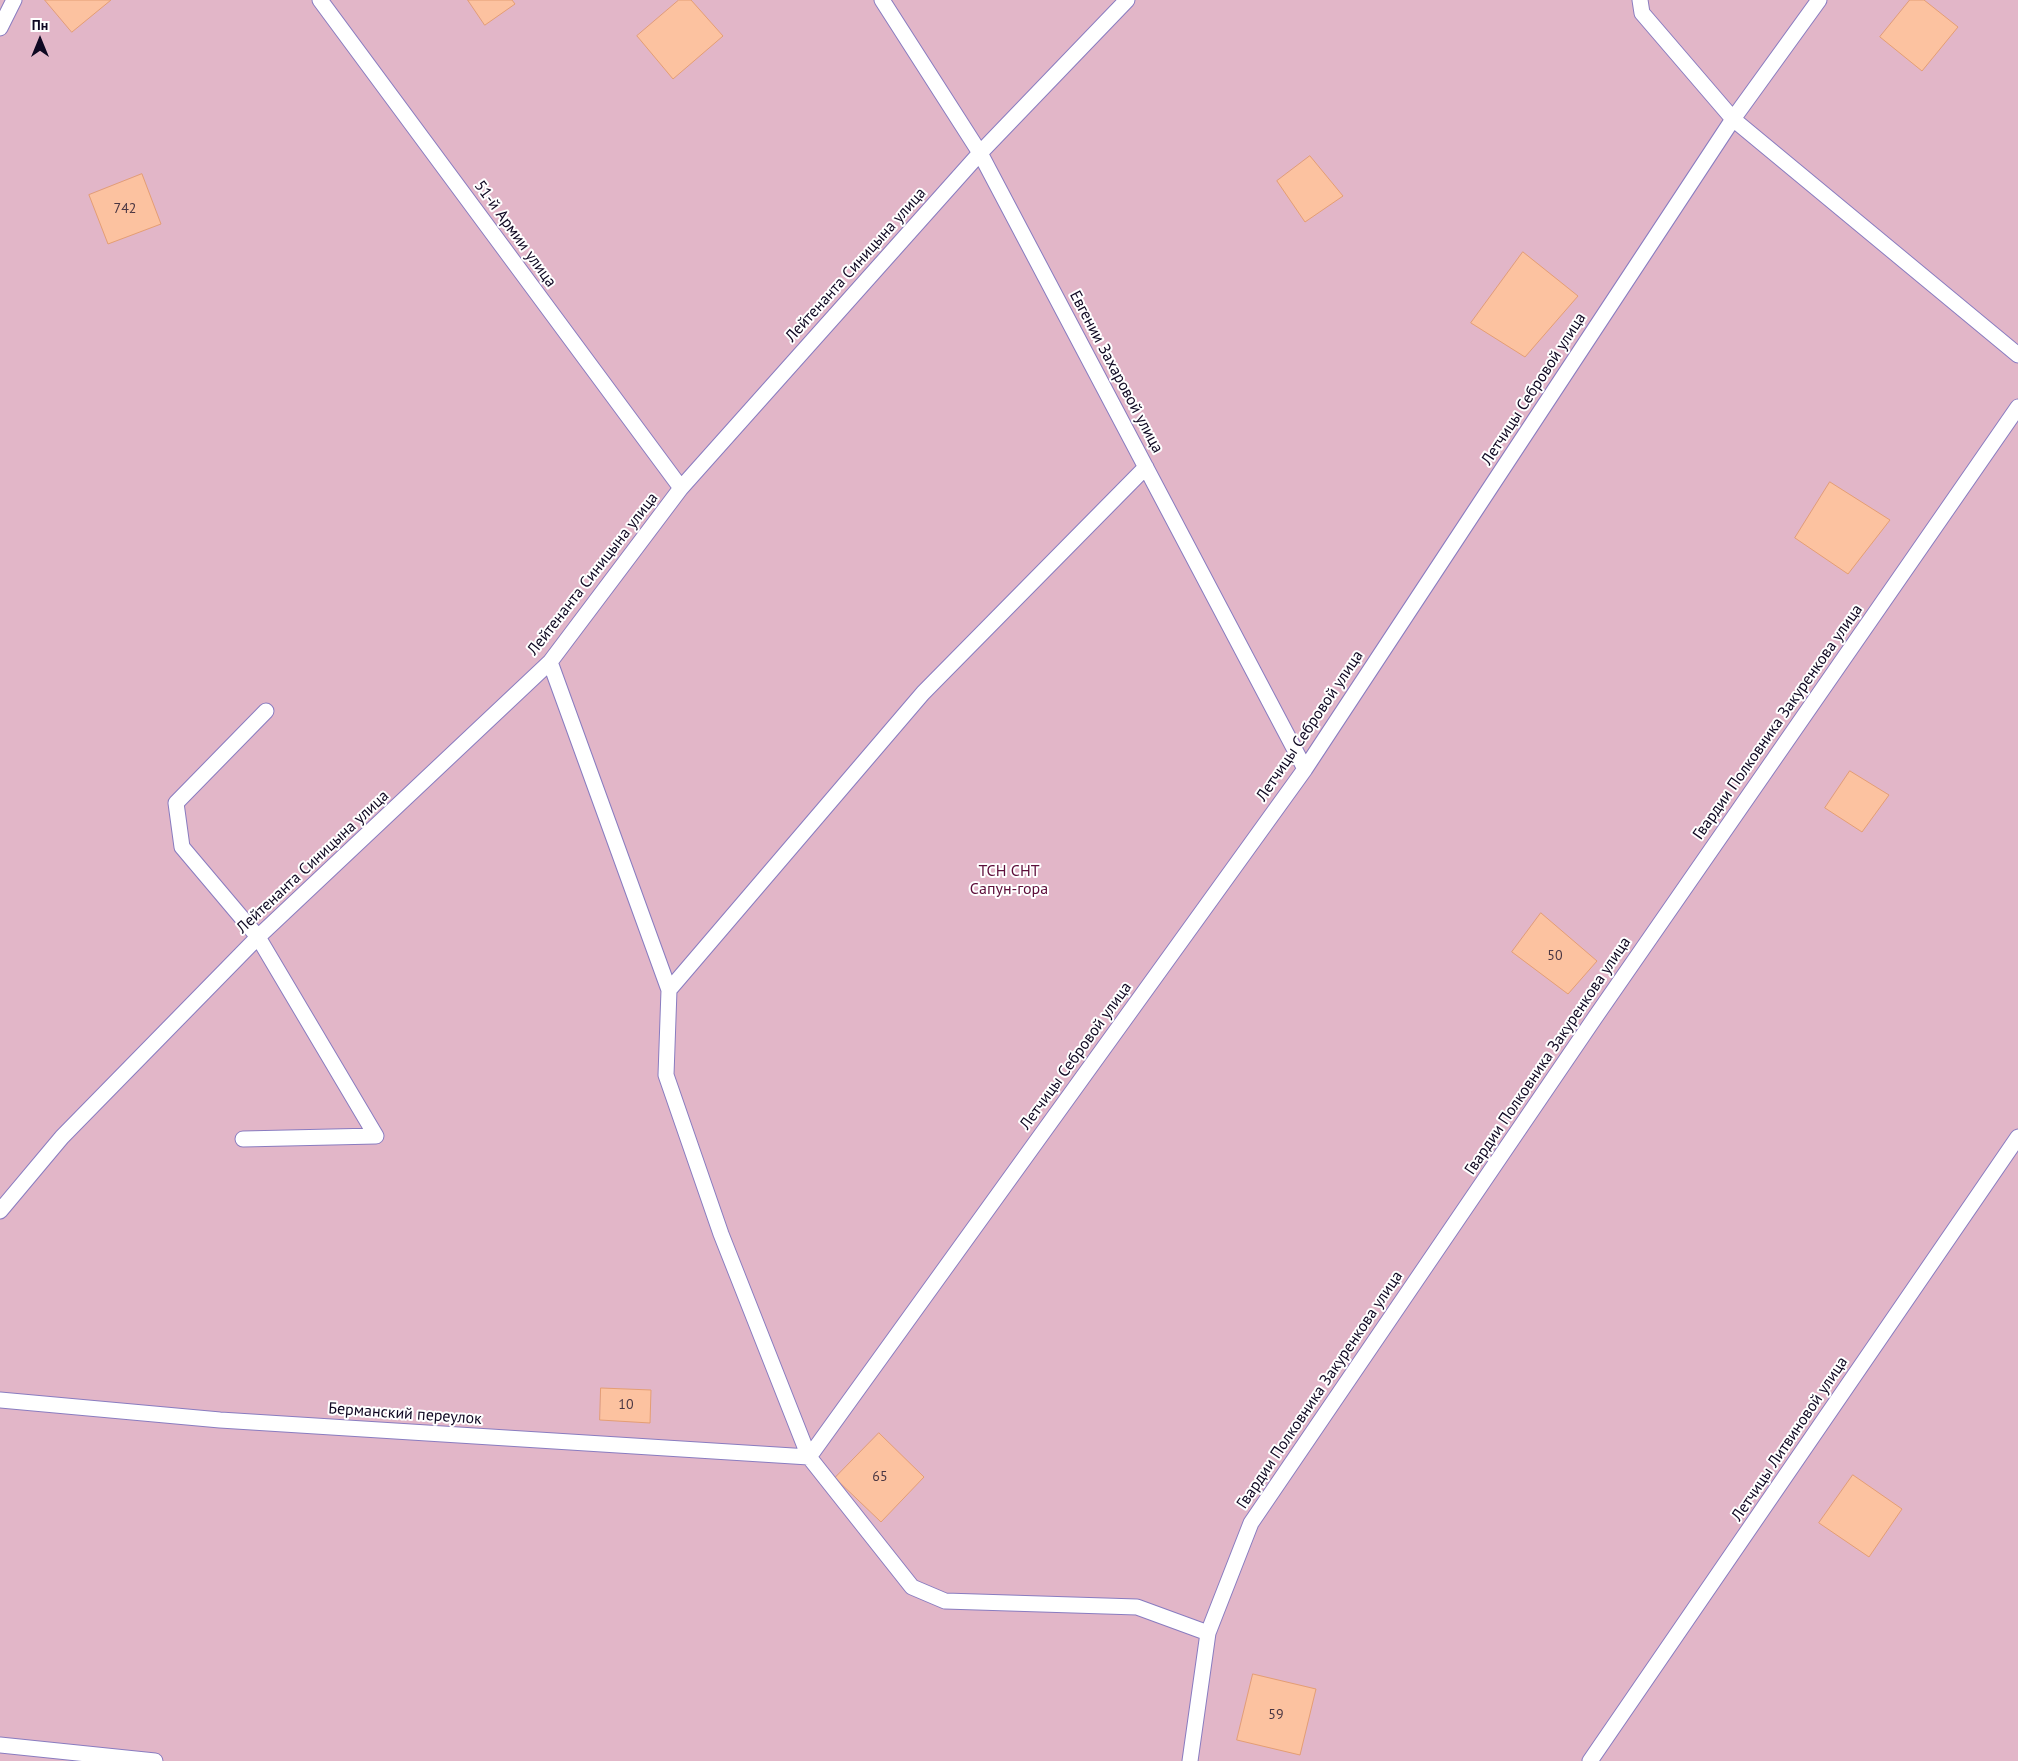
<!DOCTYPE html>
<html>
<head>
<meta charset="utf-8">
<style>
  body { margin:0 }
  #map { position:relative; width:2018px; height:1761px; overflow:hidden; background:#e6e4f3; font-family:"PT Sans",sans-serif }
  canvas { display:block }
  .north { position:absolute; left:15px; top:15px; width:50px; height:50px; -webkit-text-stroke:4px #fff; paint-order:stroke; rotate:0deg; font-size:14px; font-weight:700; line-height:20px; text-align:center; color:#0f0822 }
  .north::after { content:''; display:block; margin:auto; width:18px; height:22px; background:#0f0822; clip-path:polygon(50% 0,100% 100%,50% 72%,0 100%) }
</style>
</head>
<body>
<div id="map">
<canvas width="2018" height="1761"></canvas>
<div class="north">Пн</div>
</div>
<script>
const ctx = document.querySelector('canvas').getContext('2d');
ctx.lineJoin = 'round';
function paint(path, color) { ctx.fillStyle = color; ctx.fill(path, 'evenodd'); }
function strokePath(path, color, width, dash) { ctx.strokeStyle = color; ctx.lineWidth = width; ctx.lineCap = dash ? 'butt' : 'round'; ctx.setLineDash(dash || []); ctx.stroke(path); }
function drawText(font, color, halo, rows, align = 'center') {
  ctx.font = font + ' "PT Sans",sans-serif'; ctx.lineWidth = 4; ctx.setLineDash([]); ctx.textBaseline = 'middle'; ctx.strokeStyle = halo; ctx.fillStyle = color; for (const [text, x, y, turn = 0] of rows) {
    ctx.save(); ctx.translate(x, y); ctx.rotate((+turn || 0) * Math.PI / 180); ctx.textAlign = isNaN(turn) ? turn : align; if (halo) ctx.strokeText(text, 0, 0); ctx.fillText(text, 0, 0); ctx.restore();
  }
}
const green = new Path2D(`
  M 0,0 L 2018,0 L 2018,1761 L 0,1761 Z`);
const building = new Path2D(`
  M 45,0 L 111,0 L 72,32 Z
  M 468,0 L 512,0 L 515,4 L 485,25 Z
  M 679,0 L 691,0 L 723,36 L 673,79 L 637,36 Z
  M 1910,0 L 1924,0 L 1958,27 L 1922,71 L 1880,37 Z
  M 1310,156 L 1343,196 L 1305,222 L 1277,181 Z
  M 142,174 L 161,224 L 108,244 L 89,195 Z
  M 1523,252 L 1578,296 L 1525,357 L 1471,323 Z
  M 1830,482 L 1890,520 L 1848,574 L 1795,538 Z
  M 1850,771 L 1889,795 L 1862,832 L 1825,808 Z
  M 1541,913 L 1597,961 L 1568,994 L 1512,952 Z
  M 601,1388 L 651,1390 L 650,1423 L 600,1420 Z
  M 879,1433 L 924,1477 L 881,1522 L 835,1478 Z
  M 1853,1475 L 1902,1509 L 1869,1557 L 1819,1523 Z
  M 1253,1674 L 1316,1689 L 1300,1755 L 1237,1740 Z`);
const lane = new Path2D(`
  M 320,0 L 681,488
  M 882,0 L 980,153 L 1305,769
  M 1640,0 L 1642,13 L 1733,119 L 2018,355
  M 0,28 L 14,0
  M 550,662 L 669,990 L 666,1075 L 721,1234 L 809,1457 L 912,1587 L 945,1601 L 1137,1607 L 1208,1633
  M 669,990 L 923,693 L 1146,467
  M 243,1139 L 376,1136 L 258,937 L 182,847 L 176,803 L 266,711
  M 0,1211 L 62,1137 L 258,937 L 550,662 L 681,488 L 980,153 L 1127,0
  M 0,1400 L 220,1420 L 809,1457
  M 809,1457 L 1305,769 L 1733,119 L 1819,0
  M 0,1745 L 155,1761
  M 1190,1761 L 1208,1633 L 1251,1523 L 1594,1019 L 2018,407
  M 1590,1761 L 2018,1137`);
const numberNames = [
  ["742",125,209],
  ["50",1555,956],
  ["10",626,1405],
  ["65",880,1477],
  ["59",1276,1715]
];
const streetNames = [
  ["51-й Армии улица",515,234,54],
  ["Лейтенанта Синицына улица",856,265,-48],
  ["Евгении Захаровой улица",1116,372,62],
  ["Летчицы Себровой улица",1534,389,-57],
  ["Лейтенанта Синицына улица",593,574,-52],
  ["Гвардии Полковника Закуренкова улица",1778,722,-55],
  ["Летчицы Себровой улица",1310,726,-56],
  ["Лейтенанта Синицына улица",313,862,-43],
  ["Летчицы Себровой улица",1076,1056,-54],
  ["Гвардии Полковника Закуренкова улица",1548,1056,-56],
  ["Гвардии Полковника Закуренкова улица",1320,1390,-56],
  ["Берманский переулок",405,1414,4],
  ["Летчицы Литвиновой улица",1790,1439,-56]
];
const parkNames = [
  ["ТСН СНТ",1009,871],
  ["Сапун-гора",1009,889]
];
paint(green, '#e2b6c8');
paint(building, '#fcc2a0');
strokePath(building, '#e49e74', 1);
strokePath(lane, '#897cc0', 17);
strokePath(lane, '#fff', 15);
drawText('14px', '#4a3642', null, numberNames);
drawText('16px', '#0f0822', '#fff', streetNames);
drawText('16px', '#5d0e3a', '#fff', parkNames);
</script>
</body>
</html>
